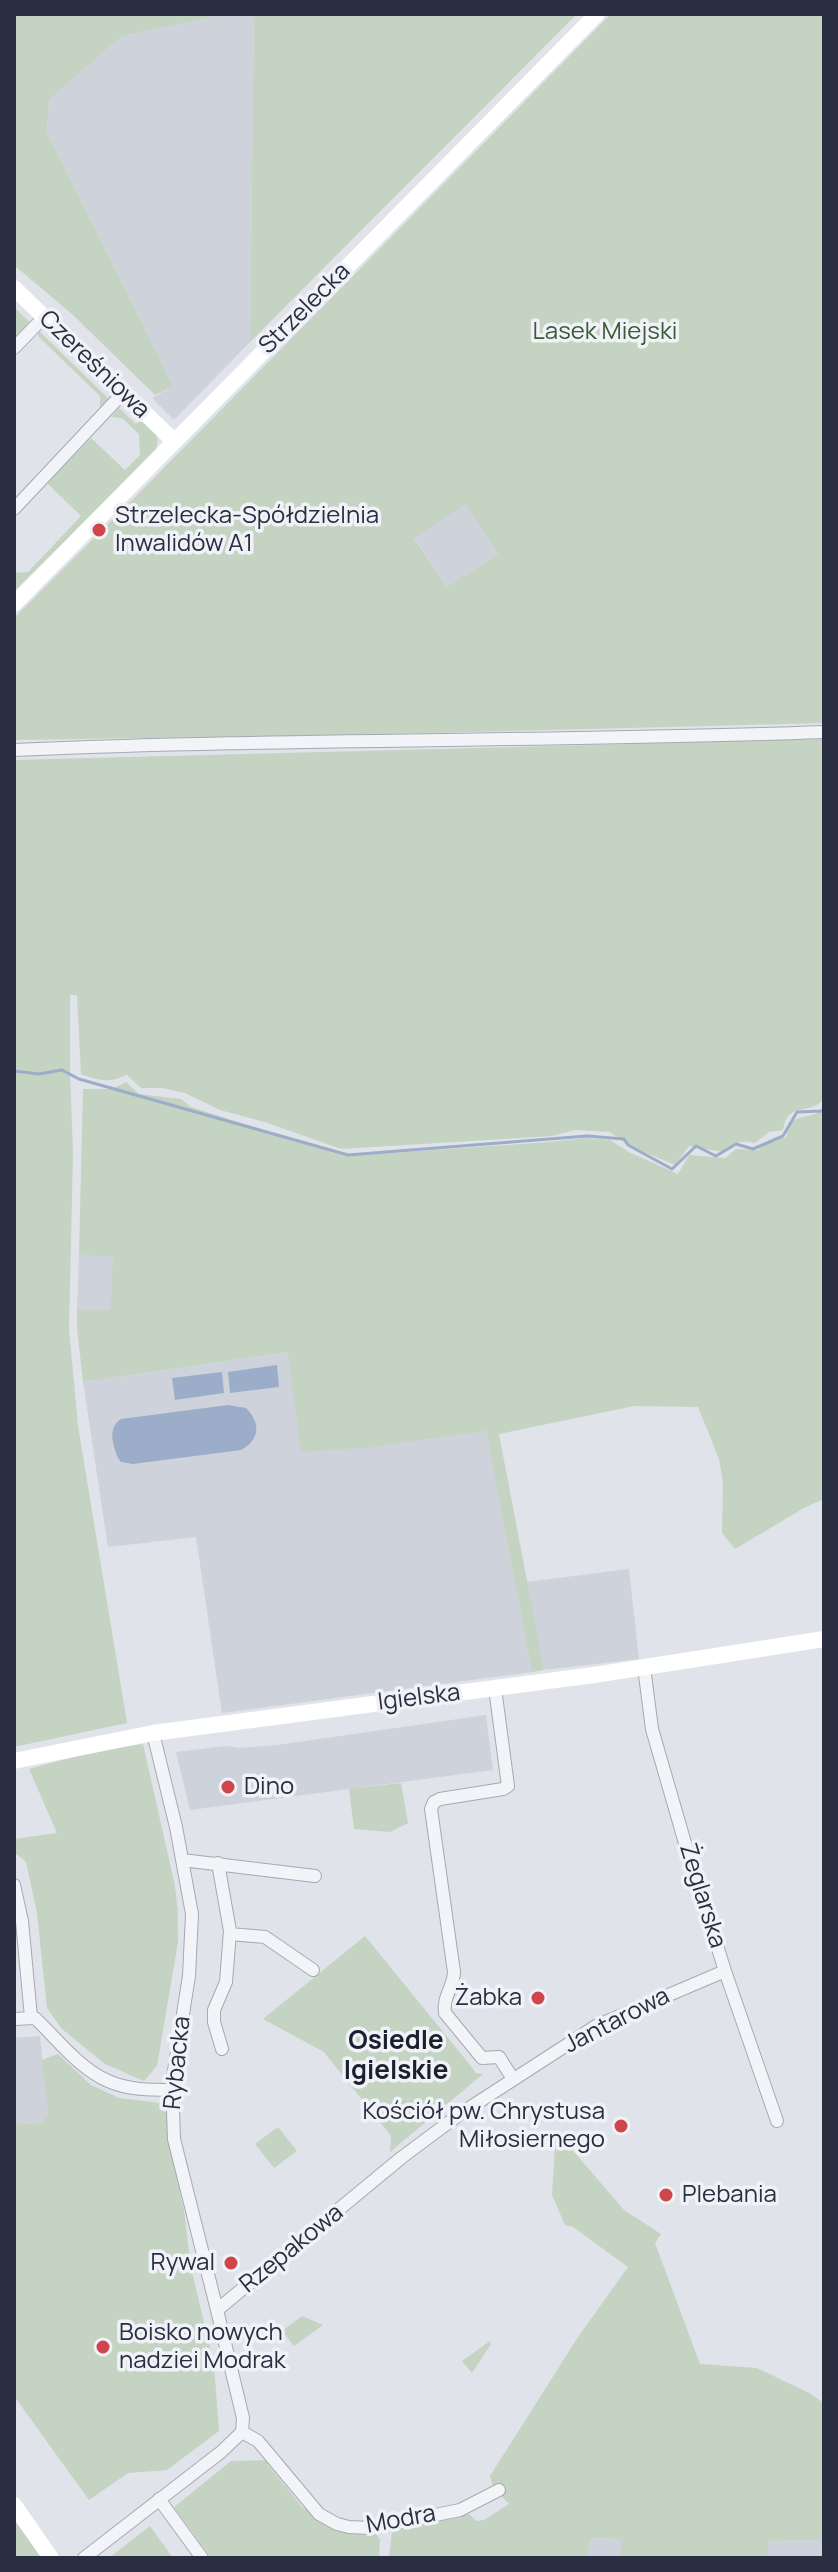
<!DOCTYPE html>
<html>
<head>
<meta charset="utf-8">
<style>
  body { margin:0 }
  #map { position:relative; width:838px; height:2572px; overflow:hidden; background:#e0e3e9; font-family:Manrope,sans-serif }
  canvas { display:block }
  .frame { position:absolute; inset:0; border:16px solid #292f41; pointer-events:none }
</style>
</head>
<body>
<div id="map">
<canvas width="838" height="2572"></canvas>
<div class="frame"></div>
</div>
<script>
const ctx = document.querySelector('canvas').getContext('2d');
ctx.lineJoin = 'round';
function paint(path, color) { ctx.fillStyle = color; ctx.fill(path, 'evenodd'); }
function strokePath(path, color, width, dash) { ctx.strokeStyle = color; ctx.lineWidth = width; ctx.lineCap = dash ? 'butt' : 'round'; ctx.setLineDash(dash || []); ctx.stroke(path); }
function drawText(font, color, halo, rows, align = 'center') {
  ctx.font = font + ' Manrope,sans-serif'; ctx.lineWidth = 7; ctx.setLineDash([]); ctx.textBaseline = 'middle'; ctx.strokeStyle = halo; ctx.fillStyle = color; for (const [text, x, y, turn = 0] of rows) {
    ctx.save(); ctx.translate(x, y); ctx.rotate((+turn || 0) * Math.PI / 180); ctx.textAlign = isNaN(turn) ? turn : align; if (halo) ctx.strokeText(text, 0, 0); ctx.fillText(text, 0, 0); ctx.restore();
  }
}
const built = new Path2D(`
  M 227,14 L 254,14 L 250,342 L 174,420 L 152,398 L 173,386 L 47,132 L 49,100 L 122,36 Z
  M 466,504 L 498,554 L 446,587 L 414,537 Z
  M 79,1255 L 114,1255 L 112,1310 L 77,1310 Z
  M 289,1352 L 374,1447 L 486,1431 L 532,1672 L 222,1713 L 196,1537 L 108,1547 L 83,1382 Z
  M 629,1569 L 639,1659 L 544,1670 L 526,1582 Z
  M 486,1715 L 493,1770 L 190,1810 L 176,1752 L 226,1746 L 239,1748 L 277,1745 Z
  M 40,2036 L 48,2115 L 42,2122 L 14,2125 L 14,2038 Z
  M 590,2538 L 621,2539 L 621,2558 L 587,2558 Z
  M 824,2540 L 824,2558 L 768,2558 L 768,2541 Z`);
const green = new Path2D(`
  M 14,14 L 227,14 L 122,36 L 49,100 L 47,132 L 173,386 L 155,395 L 73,315 L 14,265 Z
  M 254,14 L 577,14 L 250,342 Z
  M 611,14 L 824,14 L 824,723 L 352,735 L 14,740 L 14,618 L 152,480 ZM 466,504 L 498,554 L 446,587 L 414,538 Z
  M 14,307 L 31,324 L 14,342 Z
  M 39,331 L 110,400 L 103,407 L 100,407 L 100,396 L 38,336 Z
  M 119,408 L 136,424 L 142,418 C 155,432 163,436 153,455 L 14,591 L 14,573 L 28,572 L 81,516 L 47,483 L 91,438 L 125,470 L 140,455 L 139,434 L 122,418 L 111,417 Z
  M 824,739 L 824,1099 C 807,1117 788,1100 783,1130 L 769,1132 L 755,1143 C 740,1140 735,1142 723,1152 L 689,1146 L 675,1165 L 628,1145 L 610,1132 L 575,1130 L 552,1136 L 341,1149 L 265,1122 L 220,1110 L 185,1093 L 163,1088 L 141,1088 L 127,1075 C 109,1083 99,1081 81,1074 L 77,995 L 70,995 L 70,1072 L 73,1154 L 69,1329 L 78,1426 L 127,1723 L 14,1747 L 14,760 Z
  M 126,1082 L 139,1094 L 181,1099 L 191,1107 L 345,1156 L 550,1142 L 585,1138 L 610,1140 L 629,1152 L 678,1174 L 689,1155 L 725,1158 L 736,1149 L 758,1150 L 772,1139 L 786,1138 C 793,1108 805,1123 824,1109 L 824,1499 L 804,1508 L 735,1549 L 722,1533 L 723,1483 L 719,1459 L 698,1407 L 634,1406 L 499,1434 L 544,1670 L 532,1672 L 486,1431 L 374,1447 L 301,1452 L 288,1352 L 83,1382 L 77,1328 L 77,1310 L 111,1310 L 113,1256 L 79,1255 L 83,1089 L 112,1089 Z
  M 143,1744 L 175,1886 L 178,1912 L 178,1942 L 157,2066 L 144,2081 L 105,2064 L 62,2029 L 47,2008 L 37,1913 L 26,1862 L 14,1852 L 14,1839 L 57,1833 L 29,1769 L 96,1751 Z
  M 401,1783 L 408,1823 L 390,1832 L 354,1829 L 349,1789 Z
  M 365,1936 L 470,2065 L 476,2073 L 483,2074 L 390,2152 L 391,2136 L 324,2052 L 263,2019 Z
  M 58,2054 L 91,2085 L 119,2098 L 160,2103 L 162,2111 L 167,2112 L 170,2148 L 184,2210 L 191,2268 L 214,2364 L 219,2431 L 167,2470 L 128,2473 L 89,2500 L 14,2396 L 14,2125 L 42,2122 L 48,2115 L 42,2060 Z
  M 278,2127 L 297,2151 L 274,2168 L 255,2144 Z
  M 556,2131 L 624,2210 L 661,2234 L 655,2243 L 700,2364 L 757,2368 L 809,2393 L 824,2403 L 824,2540 L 768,2541 L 768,2558 L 621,2558 L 621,2539 L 590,2538 L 587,2558 L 389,2558 L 392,2531 L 398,2527 L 469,2514 L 476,2521 L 484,2520 L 509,2504 L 493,2487 L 490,2476 L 578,2337 L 628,2267 L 573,2227 L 565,2225 L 552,2195 Z
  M 302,2316 L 323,2325 L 294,2346 L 282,2331 Z
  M 490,2341 L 491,2344 L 472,2373 L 462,2361 Z
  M 268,2460 L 268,2465 L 303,2508 C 313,2511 320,2522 330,2527 C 346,2535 360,2532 376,2534 L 380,2539 L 379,2558 L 211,2558 L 174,2507 L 231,2461 Z
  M 14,2518 L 45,2558 L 14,2558 Z
  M 150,2526 L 173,2558 L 109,2558 Z`);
const water = new Path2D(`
  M 277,1365 L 279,1387 L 230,1393 L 228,1372 Z
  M 222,1372 L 224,1393 L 175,1400 L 172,1378 Z
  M 228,1405 L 246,1408 C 261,1423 260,1440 241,1450 L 133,1464 L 121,1462 L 118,1458 C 113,1445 107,1428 121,1419 Z`);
const stream = new Path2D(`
  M 14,1071 L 39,1074 L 62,1070 L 77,1078
  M 79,1079 L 348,1155 L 587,1136 L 624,1139 L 628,1145 L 672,1169 L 696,1146 L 716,1156 L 736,1144 L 753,1149 L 783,1136 L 797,1112 L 822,1111 L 824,1108`);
const street = new Path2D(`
  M 14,348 L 44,317
  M 14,509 L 123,393
  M 14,750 C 284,738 554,742 824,732
  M 644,1667 L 652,1729 L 685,1843 L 725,1971 L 777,2121
  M 495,1688 L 508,1786 L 503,1789 L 440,1799 L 434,1802 L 431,1809 L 454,1972 C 454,1986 442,1998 445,2013 L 482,2058 L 499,2057 L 513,2079
  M 153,1733 L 176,1827 L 192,1914 L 189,1976 L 172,2083 L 174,2139 L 217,2310
  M 182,1860 L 315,1876
  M 218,1863 L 230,1931 L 226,1982 L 214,2010 L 214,2022 L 222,2049
  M 14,1885 L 22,1921 L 31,2017
  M 230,1934 L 265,1937 L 313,1970
  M 14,2019 L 35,2018 C 57,2039 80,2069 108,2081 C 128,2090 151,2090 172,2090
  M 242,2432 L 258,2441 L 319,2514 L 337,2524 L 349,2527 L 371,2528 L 460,2510 L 499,2490
  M 159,2499 L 202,2558
  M 84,2558 L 221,2452 L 242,2432 L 243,2418 L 217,2310 L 401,2158 L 460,2114 L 596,2026 L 725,1971`);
const secondary = new Path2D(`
  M 14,288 L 174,441
  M 14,604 L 597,14
  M 14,1761 L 153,1733 L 594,1675 L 824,1639
  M 14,2505 L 51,2558`);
const markers = [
  [99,530,8,"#ce464b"],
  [228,1787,8,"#ce464b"],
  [538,1998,8,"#ce464b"],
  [621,2126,8,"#ce464b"],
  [666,2195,8,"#ce464b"],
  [231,2263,8,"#ce464b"],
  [103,2347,8,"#ce464b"]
];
const streetNames = [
  ["Strzelecka",305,309,-45],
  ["Czereśniowa",94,365,44],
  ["Igielska",419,1698,-7],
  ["Żeglarska",702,1896,73],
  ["Jantarowa",617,2021,-27],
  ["Rybacka",178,2063,-84],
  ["Rzepakowa",292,2249,-39],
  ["Modra",401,2520,-10]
];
const parkNames = [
  ["Lasek Miejski",605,332]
];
const poiNames = [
  ["Strzelecka-Spółdzielnia",115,516],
  ["Inwalidów A1",115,544],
  ["Dino",244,1787],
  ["Żabka",522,1998,"right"],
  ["Kościół pw. Chrystusa",605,2112,"right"],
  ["Miłosiernego",605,2140,"right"],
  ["Plebania",682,2195],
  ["Rywal",215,2263,"right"],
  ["Boisko nowych",119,2333],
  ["nadziei Modrak",119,2361]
];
const neighbourhoodNames = [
  ["Osiedle",396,2042],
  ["Igielskie",396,2072]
];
paint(built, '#ced2db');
paint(green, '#c4d3c2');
paint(water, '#9cadc9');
strokePath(stream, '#9cadc9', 3);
strokePath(street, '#a5a9b3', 14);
strokePath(street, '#f3f4f7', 12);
strokePath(secondary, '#fff', 16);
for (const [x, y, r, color] of markers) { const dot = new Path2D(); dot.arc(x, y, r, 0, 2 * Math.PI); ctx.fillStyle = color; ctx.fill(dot); strokePath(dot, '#f0f2f7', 3); }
drawText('24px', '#292f41', '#f0f2f7', streetNames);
drawText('24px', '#395c36', '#f0f2f7', parkNames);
drawText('24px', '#292f41', '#f0f2f7', poiNames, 'left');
drawText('bold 26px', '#1b2031', '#f0f2f7', neighbourhoodNames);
</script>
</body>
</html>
